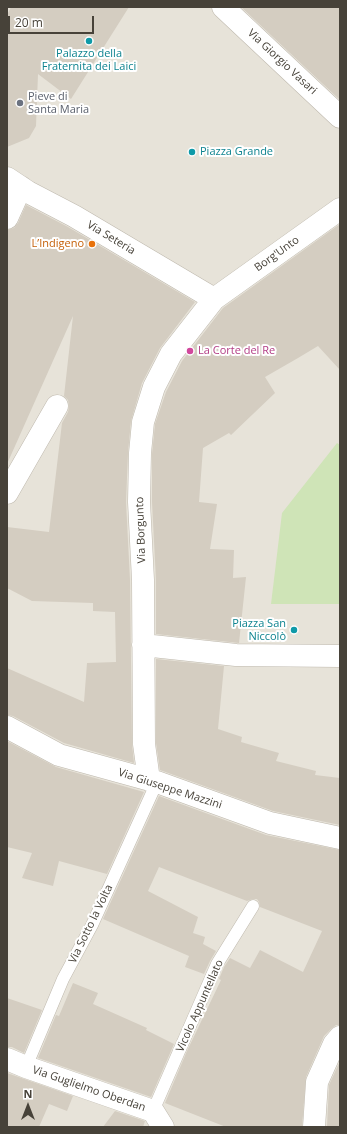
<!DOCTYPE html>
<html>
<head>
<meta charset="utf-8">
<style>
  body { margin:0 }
  #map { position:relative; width:347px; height:1134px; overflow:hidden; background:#f4f1eb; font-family:"Open Sans",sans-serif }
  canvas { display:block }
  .frame { position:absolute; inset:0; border:8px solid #474239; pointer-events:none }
  .north { position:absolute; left:8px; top:1086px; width:40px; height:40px; -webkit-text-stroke:3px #fff; paint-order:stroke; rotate:0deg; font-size:11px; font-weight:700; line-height:16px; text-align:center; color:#474239 }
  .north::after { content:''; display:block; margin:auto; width:14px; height:18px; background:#474239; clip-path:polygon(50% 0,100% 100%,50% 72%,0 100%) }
  .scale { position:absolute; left:8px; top:16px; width:86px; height:18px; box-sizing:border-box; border:2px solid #474239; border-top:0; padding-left:5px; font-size:12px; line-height:14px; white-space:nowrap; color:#474239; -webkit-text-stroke:3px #fff; paint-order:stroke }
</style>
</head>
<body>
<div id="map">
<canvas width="347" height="1134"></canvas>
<div class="frame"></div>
<div class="north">N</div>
<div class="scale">20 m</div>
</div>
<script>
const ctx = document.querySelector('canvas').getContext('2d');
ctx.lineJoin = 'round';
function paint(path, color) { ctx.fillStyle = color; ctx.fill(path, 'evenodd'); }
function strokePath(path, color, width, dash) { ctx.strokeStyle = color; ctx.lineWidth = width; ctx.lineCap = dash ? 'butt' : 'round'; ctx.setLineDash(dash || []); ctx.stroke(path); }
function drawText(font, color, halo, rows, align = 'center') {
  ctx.font = font + ' "Open Sans",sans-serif'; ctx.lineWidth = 4; ctx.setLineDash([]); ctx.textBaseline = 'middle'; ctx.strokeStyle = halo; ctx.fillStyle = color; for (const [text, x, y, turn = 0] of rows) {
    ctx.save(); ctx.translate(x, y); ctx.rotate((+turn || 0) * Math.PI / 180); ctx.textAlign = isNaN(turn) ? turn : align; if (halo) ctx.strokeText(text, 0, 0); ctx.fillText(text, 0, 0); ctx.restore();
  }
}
const residential = new Path2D(`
  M 7,7 L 340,7 L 340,1127 L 7,1127 Z`);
const green = new Path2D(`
  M 337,443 L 340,445 L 340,604 L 271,604 L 282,513 Z`);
const building = new Path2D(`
  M 11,7 L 129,7 L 71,99 L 38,74 L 36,126 L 29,138 L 7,147 L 7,15 Z
  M 241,7 L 340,7 L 340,100 Z
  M 26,205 L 68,227 L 195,302 L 160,348 L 142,383 L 131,421 L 128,453 L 126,502 L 130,580 L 132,744 L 134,763 L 64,743 L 13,716 L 7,715 L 7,668 L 84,702 L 87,663 L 116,662 L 115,612 L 93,611 L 93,603 L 32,601 L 7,588 L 7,527 L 49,532 L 62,423 L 68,412 L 69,406 L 68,400 L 64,396 L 73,316 L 7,464 L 7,230 L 14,228 L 18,223 Z
  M 340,224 L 340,370 L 318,346 L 298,358 L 265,377 L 275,393 L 231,435 L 229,433 L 203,448 L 199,502 L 217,504 L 210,549 L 234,550 L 233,578 L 246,577 L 239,643 L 156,634 L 156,580 L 152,502 L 152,454 L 155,424 L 166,392 L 182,361 L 223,308 Z
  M 156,659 L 224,666 L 218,729 L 242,737 L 241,742 L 279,753 L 276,761 L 316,771 L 315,775 L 340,778 L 340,825 L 273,811 L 160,770 L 156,743 Z
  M 7,741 L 56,767 L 144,792 L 107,874 L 59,861 L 53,886 L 22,878 L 32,853 L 7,847 Z
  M 159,796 L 266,835 L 340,850 L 340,1025 L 336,1025 L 331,1029 L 324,1036 L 306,1077 L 302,1127 L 226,1127 L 165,1103 L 187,1051 L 221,980 L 219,979 L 224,967 L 230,958 L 250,968 L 260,950 L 303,972 L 322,931 L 260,907 L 259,902 L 257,899 L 253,899 L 247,901 L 159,867 L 148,891 L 198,917 L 193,933 L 205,937 L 203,944 L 216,951 L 210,961 L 204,974 L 185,967 L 189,956 L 103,919 Z
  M 73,983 L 98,993 L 93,1004 L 147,1028 L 146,1030 L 174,1044 L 151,1097 L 38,1058 L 56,1015 L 59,1016 Z
  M 7,998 L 42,1010 L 24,1053 L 12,1047 L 7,1047 Z
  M 340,1061 L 340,1127 L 327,1127 L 329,1085 Z
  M 7,1073 L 73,1096 L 67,1111 L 49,1104 L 39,1127 L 7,1127 Z
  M 115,1111 L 145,1121 L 143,1127 L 103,1127 Z`);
const lane = new Path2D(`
  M 26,1067 L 63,979 L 92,925 L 157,782
  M 153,1111 L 217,964 L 253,906`);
const street = new Path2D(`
  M 223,7 L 340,117
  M 7,178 L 28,192 L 74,216 L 214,299
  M 7,218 L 21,187
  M 7,493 L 57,406
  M 143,645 L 236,655 L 340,656
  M 7,727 L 59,755 L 157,782 L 270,823 L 340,838
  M 149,780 L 144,744 L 143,580 L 139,502 L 140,453 L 143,422 L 154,387 L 171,354 L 214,299 L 340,209
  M 7,1059 L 26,1067 L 153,1111 L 163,1127
  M 314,1127 L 317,1082 L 334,1044 L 340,1037`);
const markers = [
  [89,41,4,"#0f9aa8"],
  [20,103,4,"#6b7280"],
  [192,152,4,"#0f9aa8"],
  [92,244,4,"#e8710a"],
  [190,351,4,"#d1479c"],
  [294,630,4,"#0f9aa8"]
];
const cultureNames = [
  ["Palazzo della",89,54],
  ["Fraternita dei Laici",89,67],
  ["Piazza Grande",200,152,"left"],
  ["Piazza San",286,624,"right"],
  ["Niccolò",286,637,"right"]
];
const streetNames = [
  ["Via Giorgio Vasari",282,62,43],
  ["Via Seteria",111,238,31],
  ["Borg'Unto",277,254,-36],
  ["Via Borgunto",141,530,-92],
  ["Via Giuseppe Mazzini",170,789,18],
  ["Via Sotto la Volta",91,924,-64],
  ["Vicolo Appuntellato",200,1006,-66],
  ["Via Guglielmo Oberdan",89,1089,19]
];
const worshipNames = [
  ["Pieve di",28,97],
  ["Santa Maria",28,110]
];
const foodNames = [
  ["L’Indigeno",84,244]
];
const hotelNames = [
  ["La Corte del Re",198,351]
];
paint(residential, '#e7e3d9');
paint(green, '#cfe4b7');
paint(building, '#d4cdc1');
strokePath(lane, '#bfb9ae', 13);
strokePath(street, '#bfb9ae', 23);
strokePath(lane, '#fff', 12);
strokePath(street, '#fff', 22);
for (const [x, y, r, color] of markers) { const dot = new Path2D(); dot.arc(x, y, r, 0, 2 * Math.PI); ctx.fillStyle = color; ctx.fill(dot); strokePath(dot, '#fff', 1.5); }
drawText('11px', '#0d838f', '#fff', cultureNames);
drawText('11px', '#474239', '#fff', streetNames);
drawText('11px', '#5b616d', '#fff', worshipNames, 'left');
drawText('11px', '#c56008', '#fff', foodNames, 'right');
drawText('11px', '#b23c85', '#fff', hotelNames, 'left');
</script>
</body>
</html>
